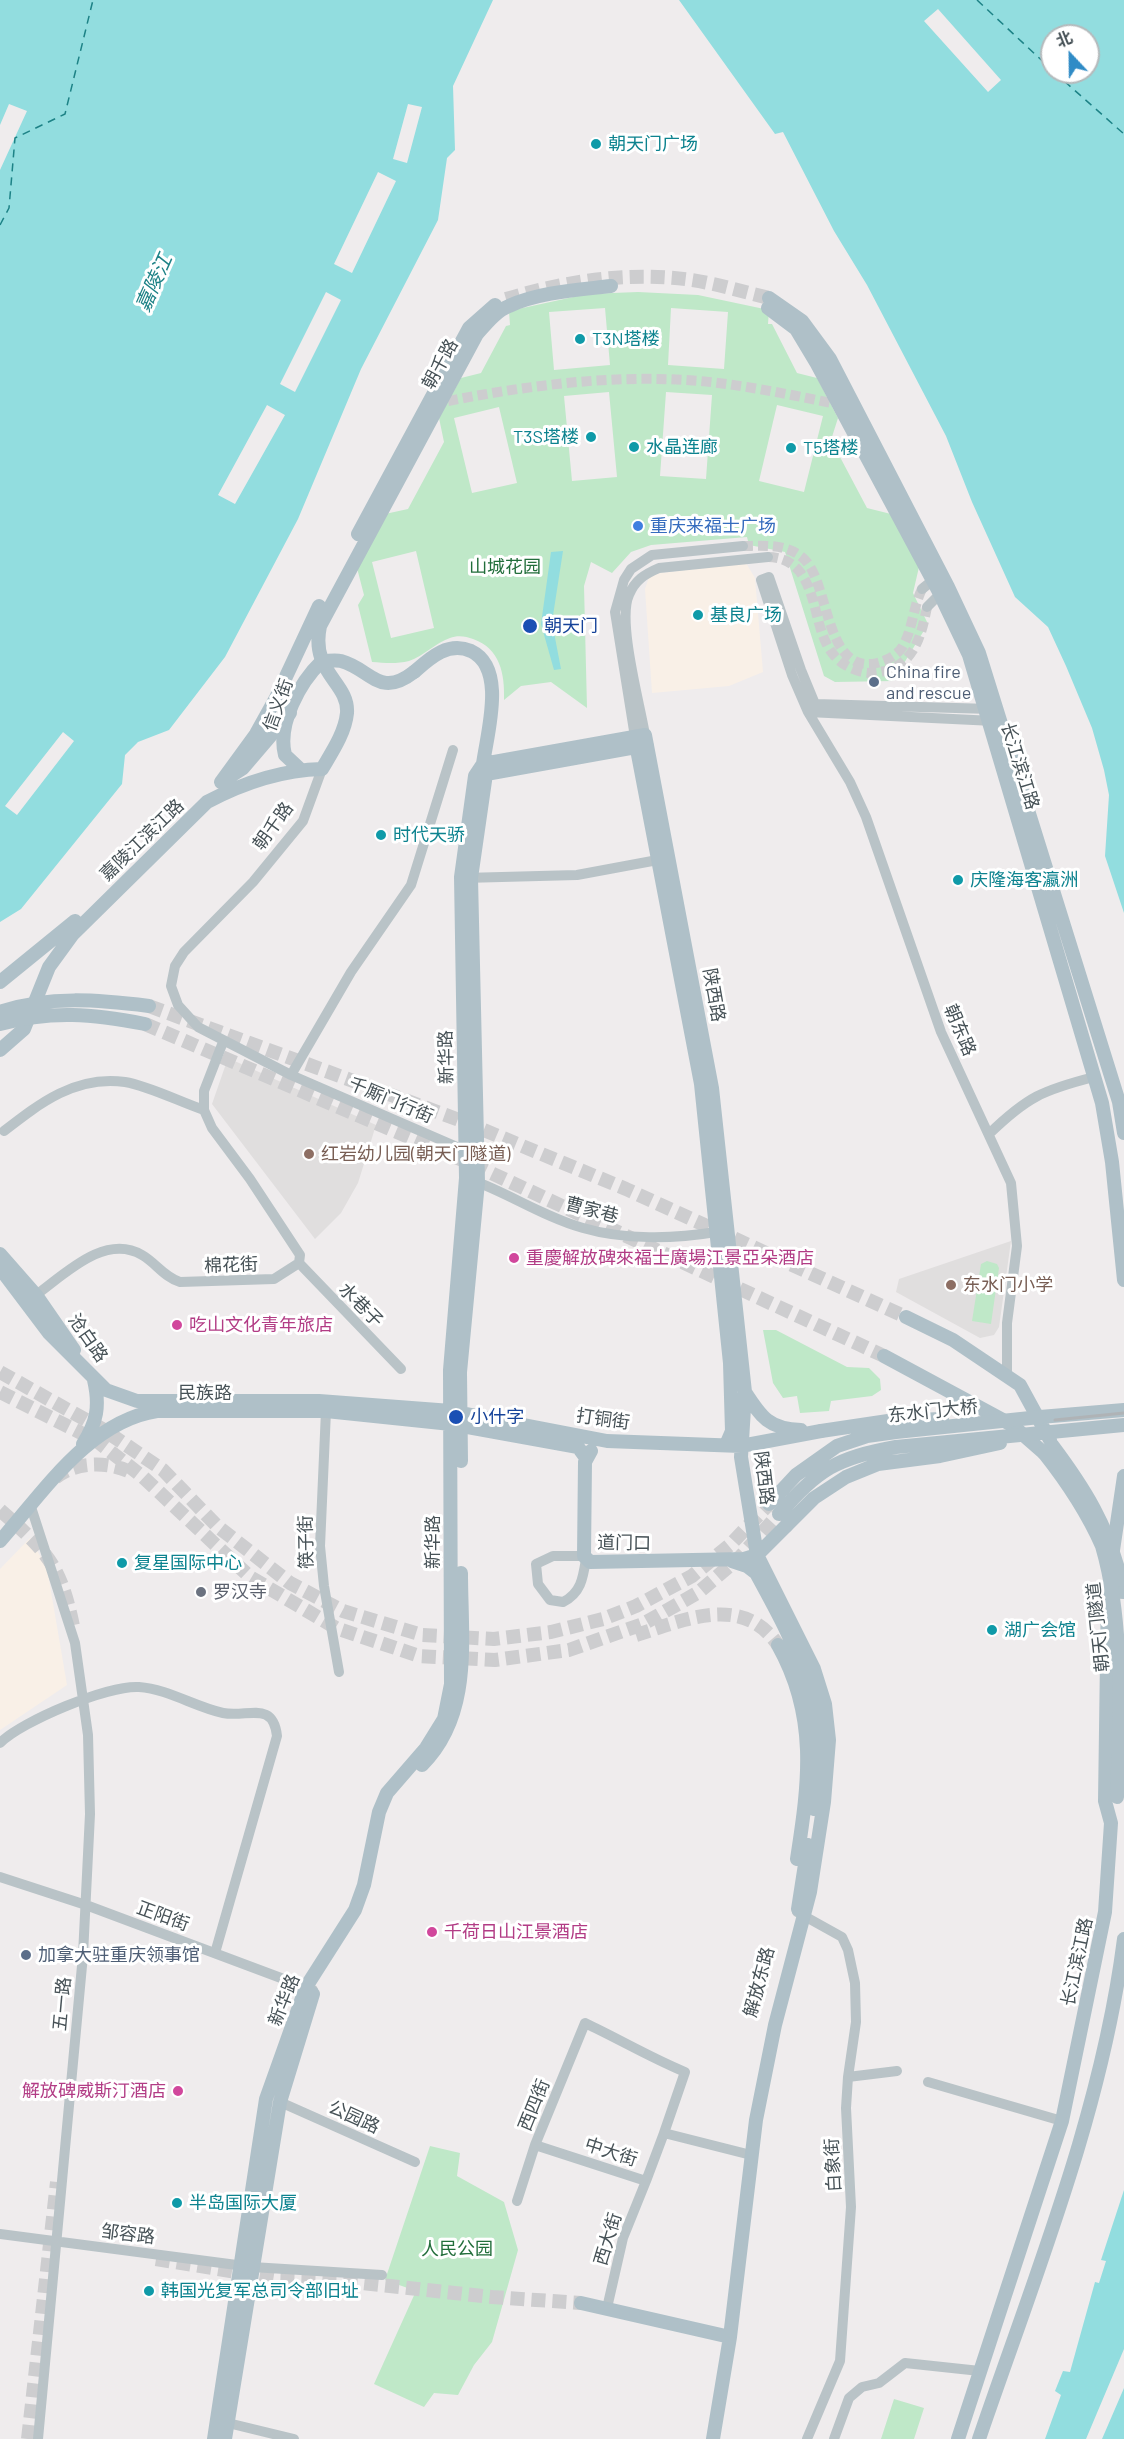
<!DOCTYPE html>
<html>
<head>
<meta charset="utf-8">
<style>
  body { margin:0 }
  #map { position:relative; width:1124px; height:2439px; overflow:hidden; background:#efeced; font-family:Barlow,"Noto Sans SC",sans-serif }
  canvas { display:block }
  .north { position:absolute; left:1040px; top:24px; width:60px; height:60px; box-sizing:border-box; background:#fff; border:2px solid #b5babc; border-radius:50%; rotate:338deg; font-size:16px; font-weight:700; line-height:24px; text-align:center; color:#475257 }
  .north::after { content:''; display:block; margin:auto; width:21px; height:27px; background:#2f8bc6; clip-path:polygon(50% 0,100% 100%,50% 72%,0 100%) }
</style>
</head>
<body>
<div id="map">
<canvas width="1124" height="2439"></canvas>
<div class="north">北</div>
</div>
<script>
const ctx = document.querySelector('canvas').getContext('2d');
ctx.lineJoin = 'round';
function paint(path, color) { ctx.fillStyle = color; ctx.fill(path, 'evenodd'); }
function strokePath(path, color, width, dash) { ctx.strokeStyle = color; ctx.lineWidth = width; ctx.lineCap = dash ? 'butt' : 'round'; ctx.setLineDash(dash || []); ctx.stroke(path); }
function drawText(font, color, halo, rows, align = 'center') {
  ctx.font = font + ' Barlow,"Noto Sans SC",sans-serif'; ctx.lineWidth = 6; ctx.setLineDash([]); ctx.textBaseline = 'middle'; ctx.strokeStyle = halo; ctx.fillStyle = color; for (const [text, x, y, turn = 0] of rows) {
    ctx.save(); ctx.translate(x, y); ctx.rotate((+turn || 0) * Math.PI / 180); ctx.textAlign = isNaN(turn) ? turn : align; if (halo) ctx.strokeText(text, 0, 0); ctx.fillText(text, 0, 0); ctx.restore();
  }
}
const commercial = new Path2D(`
  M 746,563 L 755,578 L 763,672 L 729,686 L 652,693 L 645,589 L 649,577 L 652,574 Z
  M 30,1538 L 47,1568 L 67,1685 L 0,1730 L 0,1569 Z`);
const education = new Path2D(`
  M 228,1058 L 376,1125 L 358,1183 L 341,1213 L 315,1239 L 212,1104 Z
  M 1011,1241 L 999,1327 L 994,1335 L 980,1338 L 896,1292 L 899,1279 Z`);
const green = new Path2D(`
  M 638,292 L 698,295 L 769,310 L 768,324 L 772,324 L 797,373 L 817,378 L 838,418 L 831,440 L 867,508 L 891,514 L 919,567 L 913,593 L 928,624 L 893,681 L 835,682 L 824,676 L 785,552 L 749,545 L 747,537 L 651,545 L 631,552 L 612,573 L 591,562 L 584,586 L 587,708 L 551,682 L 521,686 L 504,700 C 505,674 500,648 473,639 C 466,636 457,635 450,638 C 435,643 424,656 409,661 C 397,664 385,663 372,662 L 358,605 L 364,595 L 357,568 L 385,514 L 408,509 L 444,442 L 439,418 L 461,378 L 481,373 L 506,326 L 510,325 L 509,311 L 587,294 ZM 605,308 L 610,365 L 554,370 L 549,312 ZM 671,308 L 728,312 L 724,369 L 668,365 ZM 609,392 L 617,477 L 572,481 L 564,396 ZM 666,392 L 712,395 L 706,479 L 660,476 ZM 777,405 L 823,416 L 804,492 L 759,481 ZM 499,407 L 517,483 L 472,493 L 454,418 ZM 416,551 L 434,628 L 391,638 L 372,562 Z
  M 987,1261 L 997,1264 L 999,1268 L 991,1324 L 972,1321 L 981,1264 Z
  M 763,1330 L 776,1330 L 847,1367 L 869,1368 L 880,1379 L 881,1390 L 872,1396 L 831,1401 L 829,1411 L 800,1413 L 797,1396 L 783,1398 L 773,1383 Z
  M 430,2146 L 460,2153 L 457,2176 L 504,2202 L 518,2250 L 492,2342 L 474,2365 L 458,2395 L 434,2393 L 424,2407 L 374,2384 L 416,2291 L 385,2280 Z
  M 894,2399 L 924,2408 L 914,2439 L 881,2439 Z`);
const water = new Path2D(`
  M 0,0 L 493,0 L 453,86 L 455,150 L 447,158 L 438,220 L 361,369 L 298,519 L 225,657 L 169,730 L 138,742 L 125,755 L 122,784 L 21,909 L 0,922 Z
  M 679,0 L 1124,0 L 1124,913 L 1105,856 L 1109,795 L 1104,770 L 1092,728 L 1066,666 L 1048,627 L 1015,597 L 972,502 L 946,436 L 867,285 L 834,231 L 783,132 L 775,134 ZM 1052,36 L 1088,36 L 1088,72 L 1052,72 Z
  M 563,551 L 552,622 L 561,669 L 554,670 L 541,624 L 551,552 Z
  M 1124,2190 L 1124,2439 L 1045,2439 L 1061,2395 L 1055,2391 L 1063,2371 L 1070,2372 L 1095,2282 L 1099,2283 L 1106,2261 L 1101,2260 Z`);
const pier = new Path2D(`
  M 938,9 L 1001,80 L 988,92 L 924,21 Z
  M 9,104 L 27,111 L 0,170 L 0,125 Z
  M 408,104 L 422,107 L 407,163 L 393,159 Z
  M 378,172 L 396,181 L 352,273 L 334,264 Z
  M 326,292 L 341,300 L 295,392 L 280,384 Z
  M 267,405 L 285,415 L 235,504 L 218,495 Z
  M 63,732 L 74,741 L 17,815 L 5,806 Z
  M 1124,2349 L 1124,2388 L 1102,2439 L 1086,2439 Z`);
const ferry = new Path2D(`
  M 977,0 L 1052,70
  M 1054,72 L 1124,134
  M 0,225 L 9,208 L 15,138 L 65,114 L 93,0`);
const minorTunnel = new Path2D(`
  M 448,401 C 531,385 615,374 700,381 C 744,385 787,394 831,403
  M 743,546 C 764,546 788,543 805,560 C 830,586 825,675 877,663 C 886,661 898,655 903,646 C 913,628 913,607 922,589
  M 768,557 C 781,557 792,562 800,572 C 823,603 812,652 853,669 C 864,674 876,674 888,670 C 916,661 922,632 927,607`);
const majorTunnel = new Path2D(`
  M 506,299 C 567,281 628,271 692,280 C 718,284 744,292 769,298
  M 149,1006 L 462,1121 L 626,1189 L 906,1317
  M 145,1024 L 474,1165 L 884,1356
  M 0,1372 L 104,1430 L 163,1470 L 217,1526 L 290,1583 L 343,1611 L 422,1635 L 494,1639 L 551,1632 L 603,1619 L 636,1606 L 692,1576 L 731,1544 L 769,1504
  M 0,1392 L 97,1441 L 143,1477 L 250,1577 L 336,1628 L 419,1656 L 495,1660 L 569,1650 L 643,1624 L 699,1592 L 741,1556 L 779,1514
  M 55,1478 C 74,1462 106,1461 128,1471
  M 0,1510 C 46,1551 60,1563 73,1626
  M 636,1635 C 685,1620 742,1593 778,1645
  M 156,2259 L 280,2279 L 353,2282 L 492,2297 L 581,2303
  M 28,2439 L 57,2182`);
const minor = new Path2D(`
  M 922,589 L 938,576
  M 927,607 L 945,589
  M 815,704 L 808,712 L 850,782 L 866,817 L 941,1032 L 1011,1183 L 1017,1246 L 1007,1323 L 1007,1374
  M 991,709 L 815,704 L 801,670 L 769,577 L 761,580 L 792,675 L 808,712 L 994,721
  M 645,735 C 640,704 617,621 629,595 C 635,580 645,574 659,568 L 768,557
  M 635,737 L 615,612 L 624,580 L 631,569 L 652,555 L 743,546
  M 322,769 L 303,821 L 253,882 L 184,952 L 175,966 L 171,986 L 178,1005 L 198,1027 L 291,1075 L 471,1153
  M 464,878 L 577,875 L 663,859
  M 291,1075 L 351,972 L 411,885 L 453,750
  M 4,1131 C 40,1103 76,1075 125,1082 C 149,1086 180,1102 204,1110
  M 989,1134 C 1027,1097 1043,1090 1094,1077
  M 472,1180 C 510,1194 544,1217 583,1228 C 624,1240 674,1239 716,1232
  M 299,1263 L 401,1369
  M 36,1295 C 65,1274 105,1233 142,1255 C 156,1263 164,1277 180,1282 L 274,1279 L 299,1263 L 300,1255 L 250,1179 L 212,1128 L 204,1110 L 204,1091 L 223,1042
  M 326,1411 L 320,1546 L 324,1586 L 339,1672
  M 31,1507 L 75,1643 L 88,1735 L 90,1814 L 83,1955 L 38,2439
  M 584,1556 L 553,1556 L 536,1564 L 538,1584 L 550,1600 L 563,1602 C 581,1593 583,1578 586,1559
  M 0,1743 C 22,1721 108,1685 139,1687 C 168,1689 195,1707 223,1713 C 247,1718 273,1700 277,1736 L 215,1953
  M 0,1877 L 86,1905 L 313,1990
  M 797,1912 L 842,1937 L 848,1950 L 855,1983 L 856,2022 L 848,2077 L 846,2108 L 851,2207 L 840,2361 L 807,2439
  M 848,2077 L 897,2071
  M 928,2082 L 1062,2121
  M 280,2102 L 415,2162
  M 535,2145 L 646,2181 L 664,2133 L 751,2155
  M 517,2201 L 535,2145 L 585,2023 C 619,2039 651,2058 685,2072 L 664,2133
  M 0,2234 L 252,2267 L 382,2275
  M 607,2308 L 623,2238 L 646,2181
  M 228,2423 L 294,2439
  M 834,2439 L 849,2398 L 862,2387 L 879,2383 L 905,2363 L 980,2371`);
const major = new Path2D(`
  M 769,298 L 802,321 L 830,359 L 948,587 L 979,653 L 1119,1102 L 1124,1133
  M 768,308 L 796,329 L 817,364 L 939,592 L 969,655 L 1102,1103 L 1112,1162 L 1124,1280
  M 358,534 L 469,328 L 495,305
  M 414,672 C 430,658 448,641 471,651 C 507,668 487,733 483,764 L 485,772
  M 635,739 L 701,1084 L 730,1363 L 732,1431 L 726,1445
  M 229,777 L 243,768 L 290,713
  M 221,782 L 256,734 L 276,698 L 319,606
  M 0,982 L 75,921
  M 0,1050 L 24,1029 L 49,967 L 73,934 L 207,802 C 243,783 282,770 322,769 C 332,752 345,733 347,713 C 349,682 310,673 320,626 L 477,334 C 486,324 496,311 509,306 C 540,292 578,290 611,286
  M 0,1254 L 36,1295 L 74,1350
  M 0,1268 L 49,1333 L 106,1390 L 137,1401 L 319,1401 L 451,1411 L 607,1441 L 741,1446 L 821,1431
  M 906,1317 L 953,1340 L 1020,1385 L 1050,1440
  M 884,1356 L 1012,1425 L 1044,1453
  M 745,1392 C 761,1417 769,1429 801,1430
  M 1040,1417 L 1124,1410
  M 83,1444 C 97,1422 100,1406 94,1380
  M 591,1451 L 585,1462 L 584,1556 L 590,1562 L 744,1559 L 757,1555 L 786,1526
  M 461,1461 L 460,1372 L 478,1182 L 471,878 L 486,774 L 647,745
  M 0,1541 C 43,1493 89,1421 157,1411 L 326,1411 L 451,1424 L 578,1447 L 586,1458
  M 1112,1557 L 1124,1476
  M 732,1561 L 747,1566 L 756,1573 C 802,1657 830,1710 814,1809
  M 1107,1591 L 1124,1592
  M 778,1645 C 818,1716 809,1782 797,1859
  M 422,1765 C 473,1714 461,1639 461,1573
  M 798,1909 L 808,1845
  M 581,2303 L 730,2337
  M 214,2439 L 266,2099 L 306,1987 L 355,1910 L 364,1885 L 379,1812 L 387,1793 L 426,1748 L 444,1719 L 451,1684 L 450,1370 L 466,1178 L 461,877 L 475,776 L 483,764 L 645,735 L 712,1088 L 745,1392 L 741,1457 L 757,1555 L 814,1669 L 825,1704 L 829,1740 L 824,1802 L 810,1892 L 775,2025 L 756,2120 L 730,2337 L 713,2439
  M 225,2439 L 280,2102 L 313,1994
  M 958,2439 L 1062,2121 L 1105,1912 L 1111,1823 L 1105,1801 L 1108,1587
  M 979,2439 C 1035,2275 1102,2112 1124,1939`);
const rail = new Path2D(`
  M 1055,1420 L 1124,1413`);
const majorBridge = new Path2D(`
  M 301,770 L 285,755 C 277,724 300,682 322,661 C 328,661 336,660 341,661 C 371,669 379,699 414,672
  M 0,1012 C 48,995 100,1000 149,1006
  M 0,1024 C 52,1010 93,1014 145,1024
  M 821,1431 L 888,1421 L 942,1419
  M 1052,1445 C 1085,1489 1108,1526 1121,1580
  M 1044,1453 C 1067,1482 1087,1512 1102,1546 C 1124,1620 1120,1719 1117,1797
  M 769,1504 L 796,1475 L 837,1446 L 867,1436 L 896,1432 L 1040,1417
  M 779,1514 C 819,1469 836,1458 896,1447 L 1124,1425
  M 786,1526 L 814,1498 L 846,1477 L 878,1464 L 940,1456 L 1000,1443`);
const markers = [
  [596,144,6,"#0f9aa8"],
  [580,339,6,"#0f9aa8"],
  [591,437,6,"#0f9aa8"],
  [634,447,6,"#0f9aa8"],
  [791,448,6,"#0f9aa8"],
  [638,526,6,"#3f7fe0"],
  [698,615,6,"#0f9aa8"],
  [530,626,8,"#1a4fb4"],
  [874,682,6,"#5c6f8a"],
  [381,835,6,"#0f9aa8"],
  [958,880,6,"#0f9aa8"],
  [309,1154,6,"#8d6e63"],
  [514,1258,6,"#d1479c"],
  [951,1285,6,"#8d6e63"],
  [177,1325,6,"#d1479c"],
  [456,1417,8,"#1a4fb4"],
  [122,1563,6,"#0f9aa8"],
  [201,1592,6,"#6b7280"],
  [992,1630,6,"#0f9aa8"],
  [432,1932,6,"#d1479c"],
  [26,1955,6,"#5c6f8a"],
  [178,2091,6,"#d1479c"],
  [177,2203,6,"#0f9aa8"],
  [149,2291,6,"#0f9aa8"]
];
const cultureNames = [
  ["朝天门广场",608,144],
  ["T3N塔楼",592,339],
  ["T3S塔楼",579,437,"right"],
  ["水晶连廊",646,447],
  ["T5塔楼",803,448],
  ["基良广场",710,615],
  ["时代天骄",393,835],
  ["庆隆海客瀛洲",970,880],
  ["复星国际中心",134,1563],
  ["湖广会馆",1004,1630],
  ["半岛国际大厦",189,2203],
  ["韩国光复军总司令部旧址",161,2291]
];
const streetNames = [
  ["朝千路",440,364,-61],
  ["信义街",278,705,-70],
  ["长江滨江路",1020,766,73],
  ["朝千路",273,826,-54],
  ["嘉陵江滨江路",142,840,-44],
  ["陕西路",714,995,80],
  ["朝东路",960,1030,67],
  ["新华路",446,1057,-91],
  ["千厮门行街",391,1100,23],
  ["曹家巷",592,1210,15],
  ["棉花街",231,1265,-2],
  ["水巷子",361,1305,45],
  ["沧白路",88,1338,55],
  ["民族路",205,1393],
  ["东水门大桥",933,1411,-6],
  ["打铜街",603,1419,8],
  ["陕西路",764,1478,83],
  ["筷子街",306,1542,-91],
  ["新华路",433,1542,-90],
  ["道门口",624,1543,1],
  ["朝天门隧道",1098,1627,-96],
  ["正阳街",163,1916,20],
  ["长江滨江路",1077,1962,-78],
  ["解放东路",759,1982,-75],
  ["新华路",284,2000,-68],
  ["五一路",62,2004,-85],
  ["西四街",534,2105,-68],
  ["公园路",354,2117,24],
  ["中大街",611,2152,18],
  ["白象街",833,2165,-93],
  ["邹容路",128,2234,7],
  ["西大街",608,2239,-73]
];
const shopNames = [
  ["重庆来福士广场",650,526]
];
const parkNames = [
  ["山城花园",505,567],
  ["人民公园",457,2249]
];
const transitNames = [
  ["朝天门",544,626],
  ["小什字",470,1417]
];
const serviceNames = [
  ["China fire",886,672],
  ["and rescue",886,693],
  ["加拿大驻重庆领事馆",38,1955]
];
const educationNames = [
  ["红岩幼儿园(朝天门隧道)",321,1154],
  ["东水门小学",963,1285]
];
const hotelNames = [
  ["重慶解放碑來福士廣場江景亞朵酒店",526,1258],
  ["吃山文化青年旅店",189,1325],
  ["千荷日山江景酒店",444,1932],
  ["解放碑威斯汀酒店",166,2091,"right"]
];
const worshipNames = [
  ["罗汉寺",213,1592]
];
const waterNames = [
  ["嘉陵江",154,283,-66]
];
paint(commercial, '#f9f0e7');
paint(education, '#e0dede');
paint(green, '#bfe8c8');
paint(water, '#92dddf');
paint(pier, '#efeced');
strokePath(ferry, '#1d8286', 1.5, [8, 6]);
strokePath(minorTunnel, '#cdcdcf', 10, [10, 5]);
strokePath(majorTunnel, '#cdcdcf', 14, [14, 7]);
strokePath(minor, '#b9c3c7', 10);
strokePath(major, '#afc0c8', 14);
strokePath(rail, '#afb3b6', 3);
strokePath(majorBridge, '#afc0c8', 14);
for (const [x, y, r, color] of markers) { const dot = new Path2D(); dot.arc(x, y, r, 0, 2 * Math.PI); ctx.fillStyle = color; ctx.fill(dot); strokePath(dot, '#fff', 2); }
drawText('18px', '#0d838f', '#fff', cultureNames, 'left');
drawText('18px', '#475257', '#fff', streetNames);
drawText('18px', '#366cbe', '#fff', shopNames, 'left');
drawText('18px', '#226e3b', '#fff', parkNames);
drawText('18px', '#164399', '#fff', transitNames, 'left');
drawText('18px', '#4e5e75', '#fff', serviceNames, 'left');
drawText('18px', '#785e54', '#fff', educationNames, 'left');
drawText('18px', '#b23c85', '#fff', hotelNames, 'left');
drawText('18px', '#5b616d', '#fff', worshipNames, 'left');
drawText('italic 20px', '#1d8286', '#fff', waterNames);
</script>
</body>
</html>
